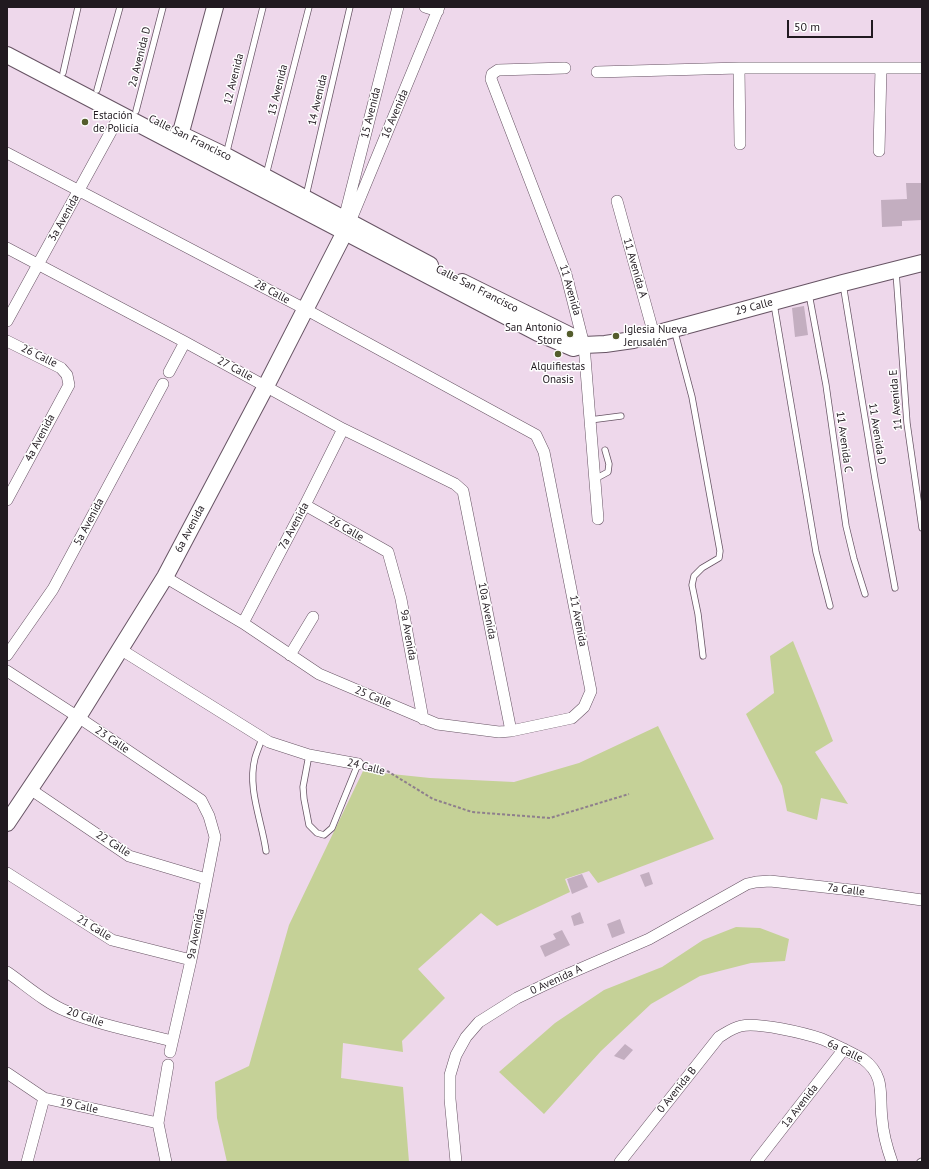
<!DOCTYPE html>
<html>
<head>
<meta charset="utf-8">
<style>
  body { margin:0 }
  #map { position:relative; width:929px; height:1169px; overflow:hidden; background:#eed8eb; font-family:"PT Sans",sans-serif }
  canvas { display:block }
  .frame { position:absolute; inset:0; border:8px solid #211a20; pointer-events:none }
  .scale { position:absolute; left:787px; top:20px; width:86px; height:18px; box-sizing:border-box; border:2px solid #211a20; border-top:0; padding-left:5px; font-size:12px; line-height:14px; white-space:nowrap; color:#211a20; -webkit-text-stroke:3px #fff; paint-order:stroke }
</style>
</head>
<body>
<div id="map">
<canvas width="929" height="1169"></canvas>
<div class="frame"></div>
<div class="scale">50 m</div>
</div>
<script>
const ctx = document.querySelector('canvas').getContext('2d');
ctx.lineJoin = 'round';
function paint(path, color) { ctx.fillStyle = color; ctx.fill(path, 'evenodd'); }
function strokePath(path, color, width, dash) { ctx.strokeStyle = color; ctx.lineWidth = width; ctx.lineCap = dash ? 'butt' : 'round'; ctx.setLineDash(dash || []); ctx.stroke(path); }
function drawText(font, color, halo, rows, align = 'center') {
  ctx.font = font + ' "PT Sans",sans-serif'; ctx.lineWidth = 3; ctx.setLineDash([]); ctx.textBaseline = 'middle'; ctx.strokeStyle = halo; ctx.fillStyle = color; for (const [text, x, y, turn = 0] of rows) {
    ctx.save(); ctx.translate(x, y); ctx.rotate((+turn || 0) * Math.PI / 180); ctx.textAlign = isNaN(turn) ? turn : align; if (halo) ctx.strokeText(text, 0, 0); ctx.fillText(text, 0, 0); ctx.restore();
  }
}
const green = new Path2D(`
  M 793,641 L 833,741 L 815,752 L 848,804 L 821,798 L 817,820 L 787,811 L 782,786 L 746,714 L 774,693 L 770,656 Z
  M 658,726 L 714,839 L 598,883 L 589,871 L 565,879 L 570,892 L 497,926 L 481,913 L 418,969 L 445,998 L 402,1041 L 403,1052 L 343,1043 L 341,1078 L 403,1087 L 409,1162 L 227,1162 L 217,1118 L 215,1082 L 249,1066 L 289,925 L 363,771 L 430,778 L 514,782 L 579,763 Z
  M 736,927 L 760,928 L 789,939 L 785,961 L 751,963 L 700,976 L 651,1004 L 601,1051 L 544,1114 L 499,1072 L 555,1023 L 604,990 L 662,967 L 703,940 Z`);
const building = new Path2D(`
  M 906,183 L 922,183 L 922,220 L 902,221 L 902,226 L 882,227 L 881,200 L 907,199 Z
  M 804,306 L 808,335 L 795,337 L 792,308 Z
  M 649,872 L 653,884 L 645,887 L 640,875 Z
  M 582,874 L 588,887 L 572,894 L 567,879 Z
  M 580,912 L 584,923 L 574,926 L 571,916 Z
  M 620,919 L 625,933 L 612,938 L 607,924 Z
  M 562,930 L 570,945 L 545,957 L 540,946 L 556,939 L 553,934 Z
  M 625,1044 L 633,1050 L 624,1060 L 614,1056 Z`);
const path = new Path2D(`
  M 368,766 L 384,769 L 433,799 L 472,812 L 550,818 L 629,794`);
const lane = new Path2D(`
  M 63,73 L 78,7
  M 97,90 L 120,7
  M 136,111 L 163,7
  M 226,155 L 263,7
  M 266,175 L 309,7
  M 306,196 L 350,7
  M 896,272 L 907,423 L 922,528
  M 843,284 L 875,479 L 895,588
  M 809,294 L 826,385 L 846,526 L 854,559 L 865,594
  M 774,304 L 816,552 L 830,606
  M 674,329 L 692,397 L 720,551 L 719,558 L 702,568 L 694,576 L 692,585 L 698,614 L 703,656
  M 590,420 L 621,416
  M 595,479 L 608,472 L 609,464 L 605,450
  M 262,738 C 260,745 257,751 255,758 C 247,789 262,821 266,851
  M 309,755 L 303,787 L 304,799 L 309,825 L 317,833 L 324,835 L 332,828 L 358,764
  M 920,1162 L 922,1161`);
const street = new Path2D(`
  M 425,7 L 438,11
  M 565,68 L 498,70 L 492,74 L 491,79 L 566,274 L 584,345 L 598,519
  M 739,68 L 740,144
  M 597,72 L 739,68 L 922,68
  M 879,151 L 881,68
  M 7,153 L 305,309 L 536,435 L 544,452 L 591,691 L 584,707 L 572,718 L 511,731 L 499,732 L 437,724 L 319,674 L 243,623 L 165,577
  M 617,201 L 654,335
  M 344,219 L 398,7
  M 350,222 L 439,7
  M 7,248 L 185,342 L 343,429 L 455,484 L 463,491 L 511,731
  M 7,321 L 120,115
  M 7,341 L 61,368 L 67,375 L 69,385 L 7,500
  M 169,372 L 185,342
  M 305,505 L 388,552 L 401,599 L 423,719
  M 243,623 L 305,505 L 343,429
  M 120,649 L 269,742 L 309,755 L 358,764
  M 7,655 L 53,589 L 163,384
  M 290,655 L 313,617
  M 7,671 L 78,717 L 201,800 L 209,816 L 215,837 L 191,960 L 170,1052
  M 30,789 L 129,856 L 206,879
  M 7,873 L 112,940 L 191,960
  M 7,972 C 26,985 44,1002 66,1011 C 99,1025 137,1032 172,1041
  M 7,1073 L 44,1098 L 158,1123
  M 27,1162 L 44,1098
  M 166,1162 L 158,1123 L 168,1065
  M 456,1162 L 450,1099 L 450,1075 L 456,1055 L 466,1037 L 479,1022 L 517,998 L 559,978 L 649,939 L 747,884 L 756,882 L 770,881 L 860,891 L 922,900
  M 620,1162 L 719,1037 C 726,1033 732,1028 741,1026 C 758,1022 804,1033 822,1039 C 836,1045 850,1052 863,1059 C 886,1076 879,1095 882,1119 C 883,1134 887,1148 892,1162
  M 756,1162 L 844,1049`);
const secondary = new Path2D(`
  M 7,55 L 538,333 L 573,348 L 584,345 L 605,344 L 633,340 L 843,283 L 922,263
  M 178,133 L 226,156 L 430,265
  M 178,143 L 215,7
  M 462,282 L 577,339 L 583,344
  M 7,823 L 78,717 L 165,577 L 266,386 L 350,222`);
const markers = [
  [85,122,4,"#545d2c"],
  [570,334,4,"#545d2c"],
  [616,336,4,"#545d2c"],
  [558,354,4,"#545d2c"]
];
const streetNames = [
  ["2a Avenida D",140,57,-76],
  ["12 Avenida",234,79,-76],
  ["13 Avenida",278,90,-76],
  ["14 Avenida",318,100,-77],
  ["15 Avenida",371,113,-76],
  ["16 Avenida",395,114,-67],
  ["Calle San Francisco",190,138,26],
  ["3a Avenida",64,218,-61],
  ["11 Avenida A",635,268,74],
  ["Calle San Francisco",477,289,27],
  ["11 Avenida",570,290,74],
  ["28 Calle",272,292,28],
  ["29 Calle",754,307,-15],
  ["26 Calle",39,356,26],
  ["27 Calle",235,369,28],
  ["11 Avenida E",896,400,-95],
  ["11 Avenida D",877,434,81],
  ["4a Avenida",40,438,-62],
  ["11 Avenida C",844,442,82],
  ["5a Avenida",89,522,-62],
  ["7a Avenida",294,526,-62],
  ["6a Avenida",190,529,-62],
  ["26 Calle",346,529,30],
  ["10a Avenida",487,611,79],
  ["11 Avenida",578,621,79],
  ["9a Avenida",408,635,80],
  ["25 Calle",373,697,23],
  ["23 Calle",112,740,34],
  ["24 Calle",366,767,14],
  ["22 Calle",113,844,32],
  ["7a Calle",846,890,7],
  ["21 Calle",94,928,31],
  ["9a Avenida",196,934,-79],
  ["0 Avenida A",556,980,-25],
  ["20 Calle",85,1017,19],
  ["6a Calle",845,1051,26],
  ["0 Avenida B",677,1090,-51],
  ["19 Calle",79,1106,12],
  ["1a Avenida",800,1106,-52]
];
const poiNames = [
  ["Estación",93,116],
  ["de Policía",93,129],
  ["San Antonio",562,328,"right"],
  ["Store",562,341,"right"],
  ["Iglesia Nueva",624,330],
  ["Jerusalén",624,343],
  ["Alquifiestas",558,367,"center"],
  ["Onasis",558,380,"center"]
];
paint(green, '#c5d197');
paint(building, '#c3aec0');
strokePath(lane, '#675464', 7);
strokePath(street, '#675464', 12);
strokePath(secondary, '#675464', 18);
strokePath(path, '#8e7f8c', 2, [3, 2]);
strokePath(lane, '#fff', 5.5);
strokePath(street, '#fff', 11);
strokePath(secondary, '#fff', 16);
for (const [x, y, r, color] of markers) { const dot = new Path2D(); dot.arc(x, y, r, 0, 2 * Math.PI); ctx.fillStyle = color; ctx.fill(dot); strokePath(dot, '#fff', 1.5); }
drawText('11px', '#211a20', '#fff', streetNames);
drawText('11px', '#211a20', '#fff', poiNames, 'left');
</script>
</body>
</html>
